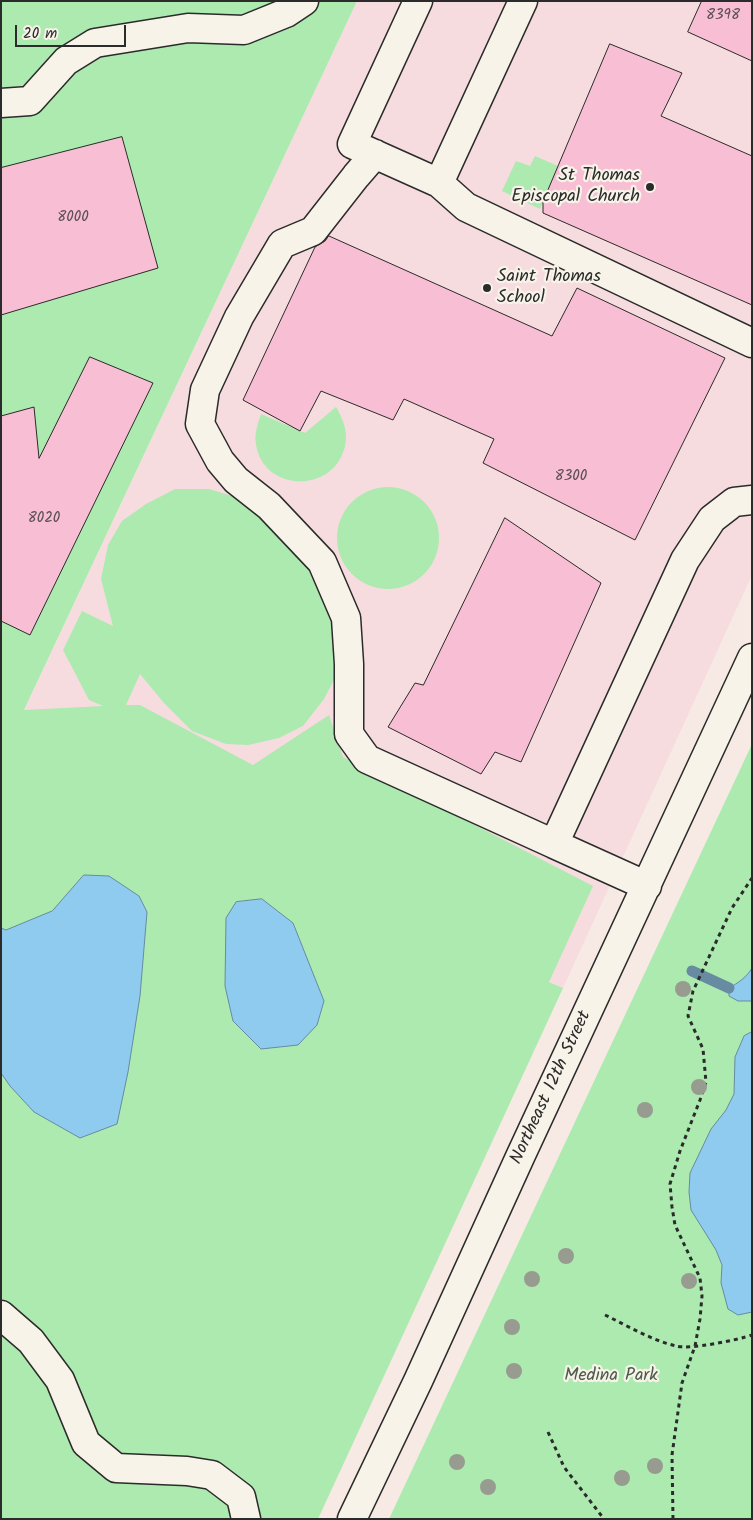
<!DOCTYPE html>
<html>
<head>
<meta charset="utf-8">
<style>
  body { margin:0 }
  #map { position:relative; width:753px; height:1520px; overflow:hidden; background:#f7e9e4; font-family:Kalam,sans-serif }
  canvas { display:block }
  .frame { position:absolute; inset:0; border:2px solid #2b2b2b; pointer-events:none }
  .scale { position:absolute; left:15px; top:25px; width:111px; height:22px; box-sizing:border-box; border:2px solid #2b2b2b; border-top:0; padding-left:6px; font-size:15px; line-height:18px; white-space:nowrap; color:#2b2b2b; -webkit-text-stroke:4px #f7f3e8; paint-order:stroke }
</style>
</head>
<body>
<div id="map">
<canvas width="753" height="1520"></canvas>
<div class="frame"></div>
<div class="scale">20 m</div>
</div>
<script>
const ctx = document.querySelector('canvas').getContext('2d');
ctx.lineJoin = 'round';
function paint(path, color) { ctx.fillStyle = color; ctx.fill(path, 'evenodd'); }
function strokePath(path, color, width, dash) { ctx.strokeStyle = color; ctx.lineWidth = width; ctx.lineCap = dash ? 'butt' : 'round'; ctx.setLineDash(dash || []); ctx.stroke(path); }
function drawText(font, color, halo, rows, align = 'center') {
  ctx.font = font + ' Kalam,sans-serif'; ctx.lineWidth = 4.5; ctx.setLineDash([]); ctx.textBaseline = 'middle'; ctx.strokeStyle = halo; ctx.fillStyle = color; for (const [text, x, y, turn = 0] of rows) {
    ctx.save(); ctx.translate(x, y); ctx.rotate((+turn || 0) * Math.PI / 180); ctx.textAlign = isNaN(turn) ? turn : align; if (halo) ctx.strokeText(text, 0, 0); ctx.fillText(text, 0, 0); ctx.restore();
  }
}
const built = new Path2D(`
  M 357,1 L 752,1 L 752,575 L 563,988 L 14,732 Z`);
const green = new Path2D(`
  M 1,1 L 357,1 L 24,710 L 103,706 L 89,700 L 63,650 L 82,611 L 113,626 L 101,579 L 108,545 L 122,521 L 146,504 L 175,489 L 209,489 L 242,499 L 278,528 L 306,564 L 324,604 L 338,640 L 335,678 L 324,699 L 303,726 L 279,738 L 248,745 L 226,744 L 192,731 L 164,703 L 140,674 L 126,705 L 140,705 L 253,765 L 329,715 L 343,757 L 593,886 L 549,982 L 563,988 L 318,1519 L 1,1519 Z
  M 535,156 L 558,166 L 540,209 L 502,191 L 516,161 L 530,166 Z
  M 336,407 C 345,422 350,438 342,455 C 325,494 262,489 256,444 C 254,433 258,424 261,414 L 305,433 Z
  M337 538a51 51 0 1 1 102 0a51 51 0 1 1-102 0Z
  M 752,744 L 752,1519 L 389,1519 Z`);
const water = new Path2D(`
  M 84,875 L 109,876 L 139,896 L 147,912 L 140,996 L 128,1072 L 117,1124 L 80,1138 L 34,1112 L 10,1086 L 1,1073 L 1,928 L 6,930 L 52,911 Z
  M 262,899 L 293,923 L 324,1001 L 317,1025 L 298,1045 L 261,1049 L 233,1021 L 225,986 L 226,918 L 236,902 Z
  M 752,968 L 752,1001 L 738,1001 L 729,996 L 729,988 C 738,983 747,977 752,968 Z
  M 752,1032 L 752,1312 L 738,1315 L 728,1309 L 721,1283 L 722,1265 L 716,1250 L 691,1210 L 689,1192 L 690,1173 L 711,1129 L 726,1110 L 734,1094 L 735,1057 L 744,1036 Z`);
const stream = new Path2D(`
  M 692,971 L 729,988`);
const building = new Path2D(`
  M 702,1 L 752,1 L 752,61 L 688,32 Z
  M 610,44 L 682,73 L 661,116 L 752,156 L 752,305 L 543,213 L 543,202 Z
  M 122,137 L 158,268 L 1,315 L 1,168 Z
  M 329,236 L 552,336 L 577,288 L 725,358 L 635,540 L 483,463 L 494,439 L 404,399 L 393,420 L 321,391 L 300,431 L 243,400 L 315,247 L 325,241 Z
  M 90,357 L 153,383 L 30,635 L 1,621 L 1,416 L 34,407 L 39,458 Z
  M 505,518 L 601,583 L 521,762 L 495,752 L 481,774 L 388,727 L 415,683 L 423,685 Z`);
const path = new Path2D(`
  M 605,1315 C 628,1326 651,1340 676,1346 C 690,1350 737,1340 752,1335
  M 548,1432 L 564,1467 L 604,1519
  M 673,1519 L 672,1455 L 682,1383 L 695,1346 L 700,1319 L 702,1296 L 700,1278 L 675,1225 L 672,1207 L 670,1184 L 680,1151 L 700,1100 L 706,1082 L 703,1049 L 688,1016 L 693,991 L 732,908 L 752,878`);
const minor = new Path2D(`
  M 418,1 L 352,144 L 439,183 L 523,1
  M 1,103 L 30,101 L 66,61 L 95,43 L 188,28 L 244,30 L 286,13 L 304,1
  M 375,154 L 356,176 L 313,231 L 282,244 L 239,317 L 205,390 L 200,424 L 220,461 L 236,480 L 269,506 L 322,562 L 346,618 L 349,664 L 349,734 L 367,759 L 554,844
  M 439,183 L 466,207 L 752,343
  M 647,886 L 554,844 L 685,560 L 712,519 L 734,502 L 752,500
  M 1,1315 L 31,1341 L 60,1380 L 86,1443 L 116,1468 L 187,1471 L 212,1475 L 241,1497 L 246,1519
  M 352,1519 L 418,1381 L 520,1157 L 752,658`);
const trees = [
  [683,989],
  [699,1087],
  [645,1110],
  [566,1256],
  [532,1279],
  [689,1281],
  [512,1327],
  [514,1371],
  [457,1462],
  [655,1466],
  [622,1478],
  [488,1487]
];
const markers = [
  [650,187,5,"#2b2b2b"],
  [487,288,5,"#2b2b2b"]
];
const numberNames = [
  ["8398",723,16],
  ["8000",73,218],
  ["8300",571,477],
  ["8020",44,519]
];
const poiNames = [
  ["St Thomas",640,177],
  ["Episcopal Church",640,198],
  ["Saint Thomas",497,278,"left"],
  ["School",497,299,"left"]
];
const streetNames = [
  ["Northeast 12th Street",552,1088,-65]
];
const parkNames = [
  ["Medina Park",611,1377]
];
paint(built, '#f7dcdf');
paint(green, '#aceab0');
paint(water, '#8fcbef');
strokePath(water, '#678ba1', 1);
strokePath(stream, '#678ba1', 11);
paint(building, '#f8bfd4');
strokePath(building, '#2b2b2b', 1);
strokePath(minor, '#2b2b2b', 31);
strokePath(path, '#2b2b2b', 3, [4, 4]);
strokePath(minor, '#f7f3e8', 28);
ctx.fillStyle = '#989b90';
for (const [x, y] of trees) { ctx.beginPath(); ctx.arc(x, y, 8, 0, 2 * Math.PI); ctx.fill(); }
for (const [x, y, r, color] of markers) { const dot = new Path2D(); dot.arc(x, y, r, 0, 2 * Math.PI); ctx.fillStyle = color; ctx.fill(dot); strokePath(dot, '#f7f3e8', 2); }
drawText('15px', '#5e5055', null, numberNames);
drawText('18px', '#2b2b2b', '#f7f3e8', poiNames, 'right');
drawText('18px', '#2b2b2b', '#f7f3e8', streetNames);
drawText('18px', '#4b5b4c', '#f7f3e8', parkNames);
</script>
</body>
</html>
